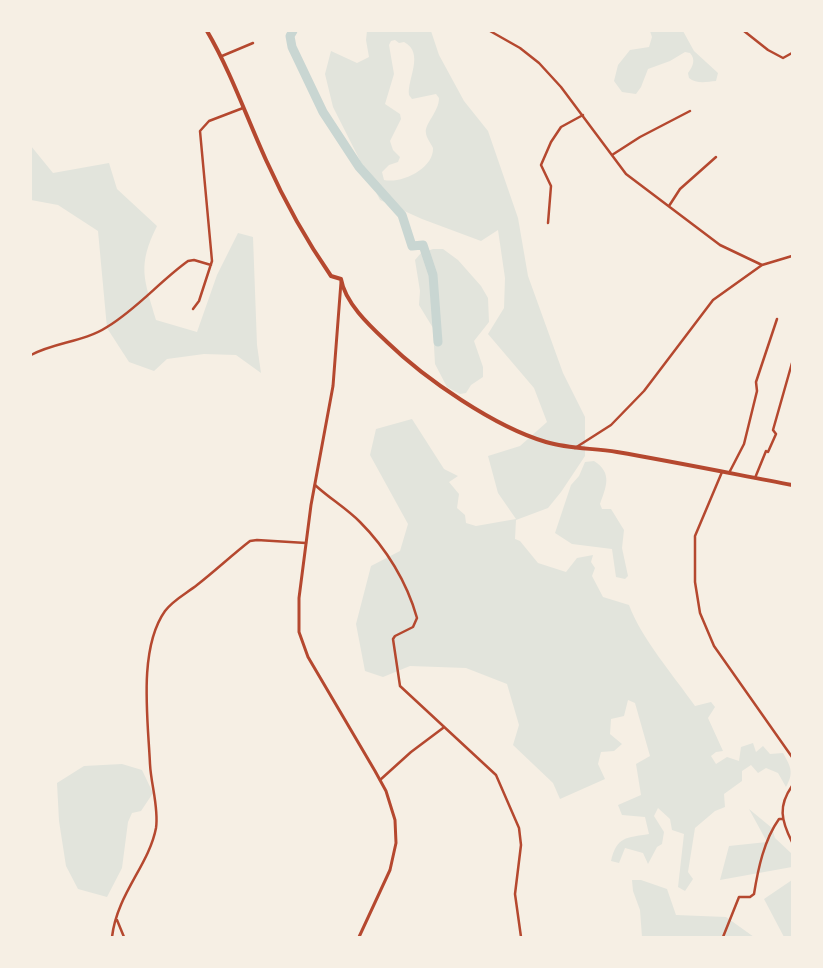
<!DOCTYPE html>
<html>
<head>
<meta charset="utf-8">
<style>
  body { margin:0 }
  #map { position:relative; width:823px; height:968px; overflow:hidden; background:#f6efe4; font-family:"PT Sans Narrow",sans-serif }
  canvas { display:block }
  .frame { position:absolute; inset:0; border:32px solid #f6efe4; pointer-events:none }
</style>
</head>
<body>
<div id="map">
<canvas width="823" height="968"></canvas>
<div class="frame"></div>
</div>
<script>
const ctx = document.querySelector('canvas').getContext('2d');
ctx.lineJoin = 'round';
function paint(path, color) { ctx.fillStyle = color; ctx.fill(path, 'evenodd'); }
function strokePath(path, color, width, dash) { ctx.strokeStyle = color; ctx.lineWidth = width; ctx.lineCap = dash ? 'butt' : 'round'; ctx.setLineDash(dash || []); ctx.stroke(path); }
const green = new Path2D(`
  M 367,31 L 431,31 L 439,55 L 464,101 L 488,131 L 518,218 L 528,276 L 563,373 L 585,417 L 585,456 L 561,492 L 548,508 L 516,520 L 515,539 L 520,541 L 538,563 L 566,572 L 577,558 L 593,555 L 591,562 L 595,568 L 592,576 L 603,597 L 629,605 C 641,638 674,676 695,706 L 711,702 L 715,707 L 708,718 L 723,751 L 716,752 L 711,756 L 716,764 L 727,757 L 739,761 L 741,747 L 753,743 L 756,752 L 763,746 L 770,754 L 783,753 C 791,767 794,773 786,787 L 778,773 L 766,768 L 758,773 L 751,765 L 742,771 L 742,781 L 724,794 L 725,807 L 715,811 L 695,828 L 688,872 L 693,879 L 685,891 L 678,887 L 684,834 L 672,830 L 670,819 L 658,808 L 654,816 L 664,832 L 662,844 L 657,847 L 648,864 L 643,853 L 625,848 L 619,863 L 611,861 C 617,836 626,838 649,834 L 645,817 L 622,815 L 618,805 L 641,795 L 636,764 L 650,756 L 635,703 L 628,700 L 624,716 L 611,719 L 610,734 L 622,744 L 614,751 L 601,752 L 598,764 L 605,779 L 560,799 L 553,783 L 513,745 L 519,725 L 507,684 L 466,668 L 410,666 L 383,677 L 365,671 L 356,624 L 371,566 L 400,551 L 408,524 L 370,455 L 376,429 L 412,419 L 444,469 L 458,476 L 449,482 L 459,494 L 457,508 L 465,515 L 466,523 L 476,526 L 516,519 L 498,493 L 488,456 L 520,446 L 547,422 L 534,388 L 488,334 L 504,308 L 505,278 L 498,230 L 481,241 L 422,219 L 380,200 L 333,107 L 325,74 L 331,51 L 357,63 L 369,57 L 366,40 ZM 395,40 L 399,43 L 404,42 C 425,53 407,79 409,95 L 412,99 L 436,94 L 439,98 C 439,112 424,124 426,133 C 426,137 431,144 433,148 C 434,168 402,184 384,180 L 382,172 L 389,165 L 398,162 L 400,157 L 393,150 L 390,141 L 401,119 L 400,114 L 385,104 L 394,74 L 389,45 L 391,41 Z
  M 650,31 L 683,31 L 694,51 L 718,73 L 716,81 C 706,82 696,84 689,78 L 688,73 C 693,66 696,60 690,53 L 685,52 L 670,61 L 648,69 L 641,87 L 636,94 L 622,92 L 614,81 L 618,65 L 630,50 L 649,47 L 652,37 Z
  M 31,146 L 53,173 L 109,163 L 117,189 L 157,226 C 137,266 144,279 156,320 L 197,332 L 217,275 L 238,233 L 253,237 L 257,345 L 261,373 L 236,355 L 204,354 L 167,359 L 154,371 L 129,362 L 107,328 L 98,231 L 58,205 L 31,200 Z
  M 433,249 L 443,249 L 458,260 L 481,286 L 488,298 L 489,322 L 474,341 L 483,367 L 483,377 L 471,385 L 466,393 L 460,394 L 447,387 L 435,364 L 433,328 L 419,305 L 420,291 L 415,260 L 421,253 Z
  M 594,461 C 613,473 606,487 600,504 L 602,509 L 611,509 L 624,530 L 622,548 L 628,576 L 625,579 L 616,577 L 612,549 L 572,544 L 555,533 L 571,485 L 579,476 L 585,462 Z
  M 122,764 L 142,770 L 153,793 L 141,811 L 132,813 L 128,822 L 122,868 L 107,897 L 78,889 L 66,866 L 59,821 L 57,783 L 84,766 Z
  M 749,809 L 772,828 L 775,838 L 792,854 L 792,867 L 720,880 L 729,846 L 767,842 Z
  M 632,880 L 641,880 L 667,889 L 676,915 L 726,917 L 754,937 L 642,937 L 640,910 L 633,891 Z
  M 792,880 L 792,937 L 784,937 L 764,899 Z`);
const river = new Path2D(`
  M 293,31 L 290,36 L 292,47 L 323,112 L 359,167 L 402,215 L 412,246 L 423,245 L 433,275 L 438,342`);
const minor = new Path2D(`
  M 490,31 L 520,48 L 539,63 L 561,87 L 626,174 L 720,245 L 762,265
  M 744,31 L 768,50 L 783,58 L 792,53
  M 222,56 L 253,43
  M 612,155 L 640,137 L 690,111
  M 669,206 L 680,189 L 716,157
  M 548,223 L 551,186 L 541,165 L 551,142 L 561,127 L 583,115
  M 193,309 L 199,301 L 212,261 L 200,131 L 209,121 L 243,108
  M 31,355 C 55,342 84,342 107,327 C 137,309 160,281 188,261 L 194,260 L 211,265
  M 575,448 L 611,425 L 644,391 L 713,300 L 762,265 L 792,256
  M 722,472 L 695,536 L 695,582 L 700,613 L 714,646 L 792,757
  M 729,473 L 744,444 L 757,391 L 756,382 L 777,319
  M 755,478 L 766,451 L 768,452 L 776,434 L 773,430 L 792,363
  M 315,485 C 329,498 346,508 360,522 C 386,548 407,582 417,618 L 413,627 L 395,636 L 393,639 L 400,686 L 496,775 L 519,828 L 521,845 L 515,894 L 521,937
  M 380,780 L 411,752 L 443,728
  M 792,786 C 778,806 781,820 792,842
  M 117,920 L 124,937
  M 112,937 C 117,894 149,865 156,828 C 159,808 151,785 150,764 C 148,720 138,649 165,611 C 173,600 187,593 197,585 C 215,571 232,555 250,541 L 257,540 L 306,543
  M 723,937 L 739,897 L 750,897 L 754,894 C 758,869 764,840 779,819 L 782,819`);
const tertiary = new Path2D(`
  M 341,282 L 333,386 L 311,505 L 299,598 L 299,632 L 308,657 L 375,771 L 386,791 L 395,820 L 396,843 L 390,870 L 359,937`);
const primary = new Path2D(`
  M 207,31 C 231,72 246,116 266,160 C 284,200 306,240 331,276 L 341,279 C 345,303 370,326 387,342 C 425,379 495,427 546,442 C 569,449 593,448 617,452 C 675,462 734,474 792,485`);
paint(green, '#e2e4dc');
strokePath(river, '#c9d6d2', 9);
strokePath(minor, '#b5482f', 2.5);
strokePath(tertiary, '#b5482f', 3);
strokePath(primary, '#b5482f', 4);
</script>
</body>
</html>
